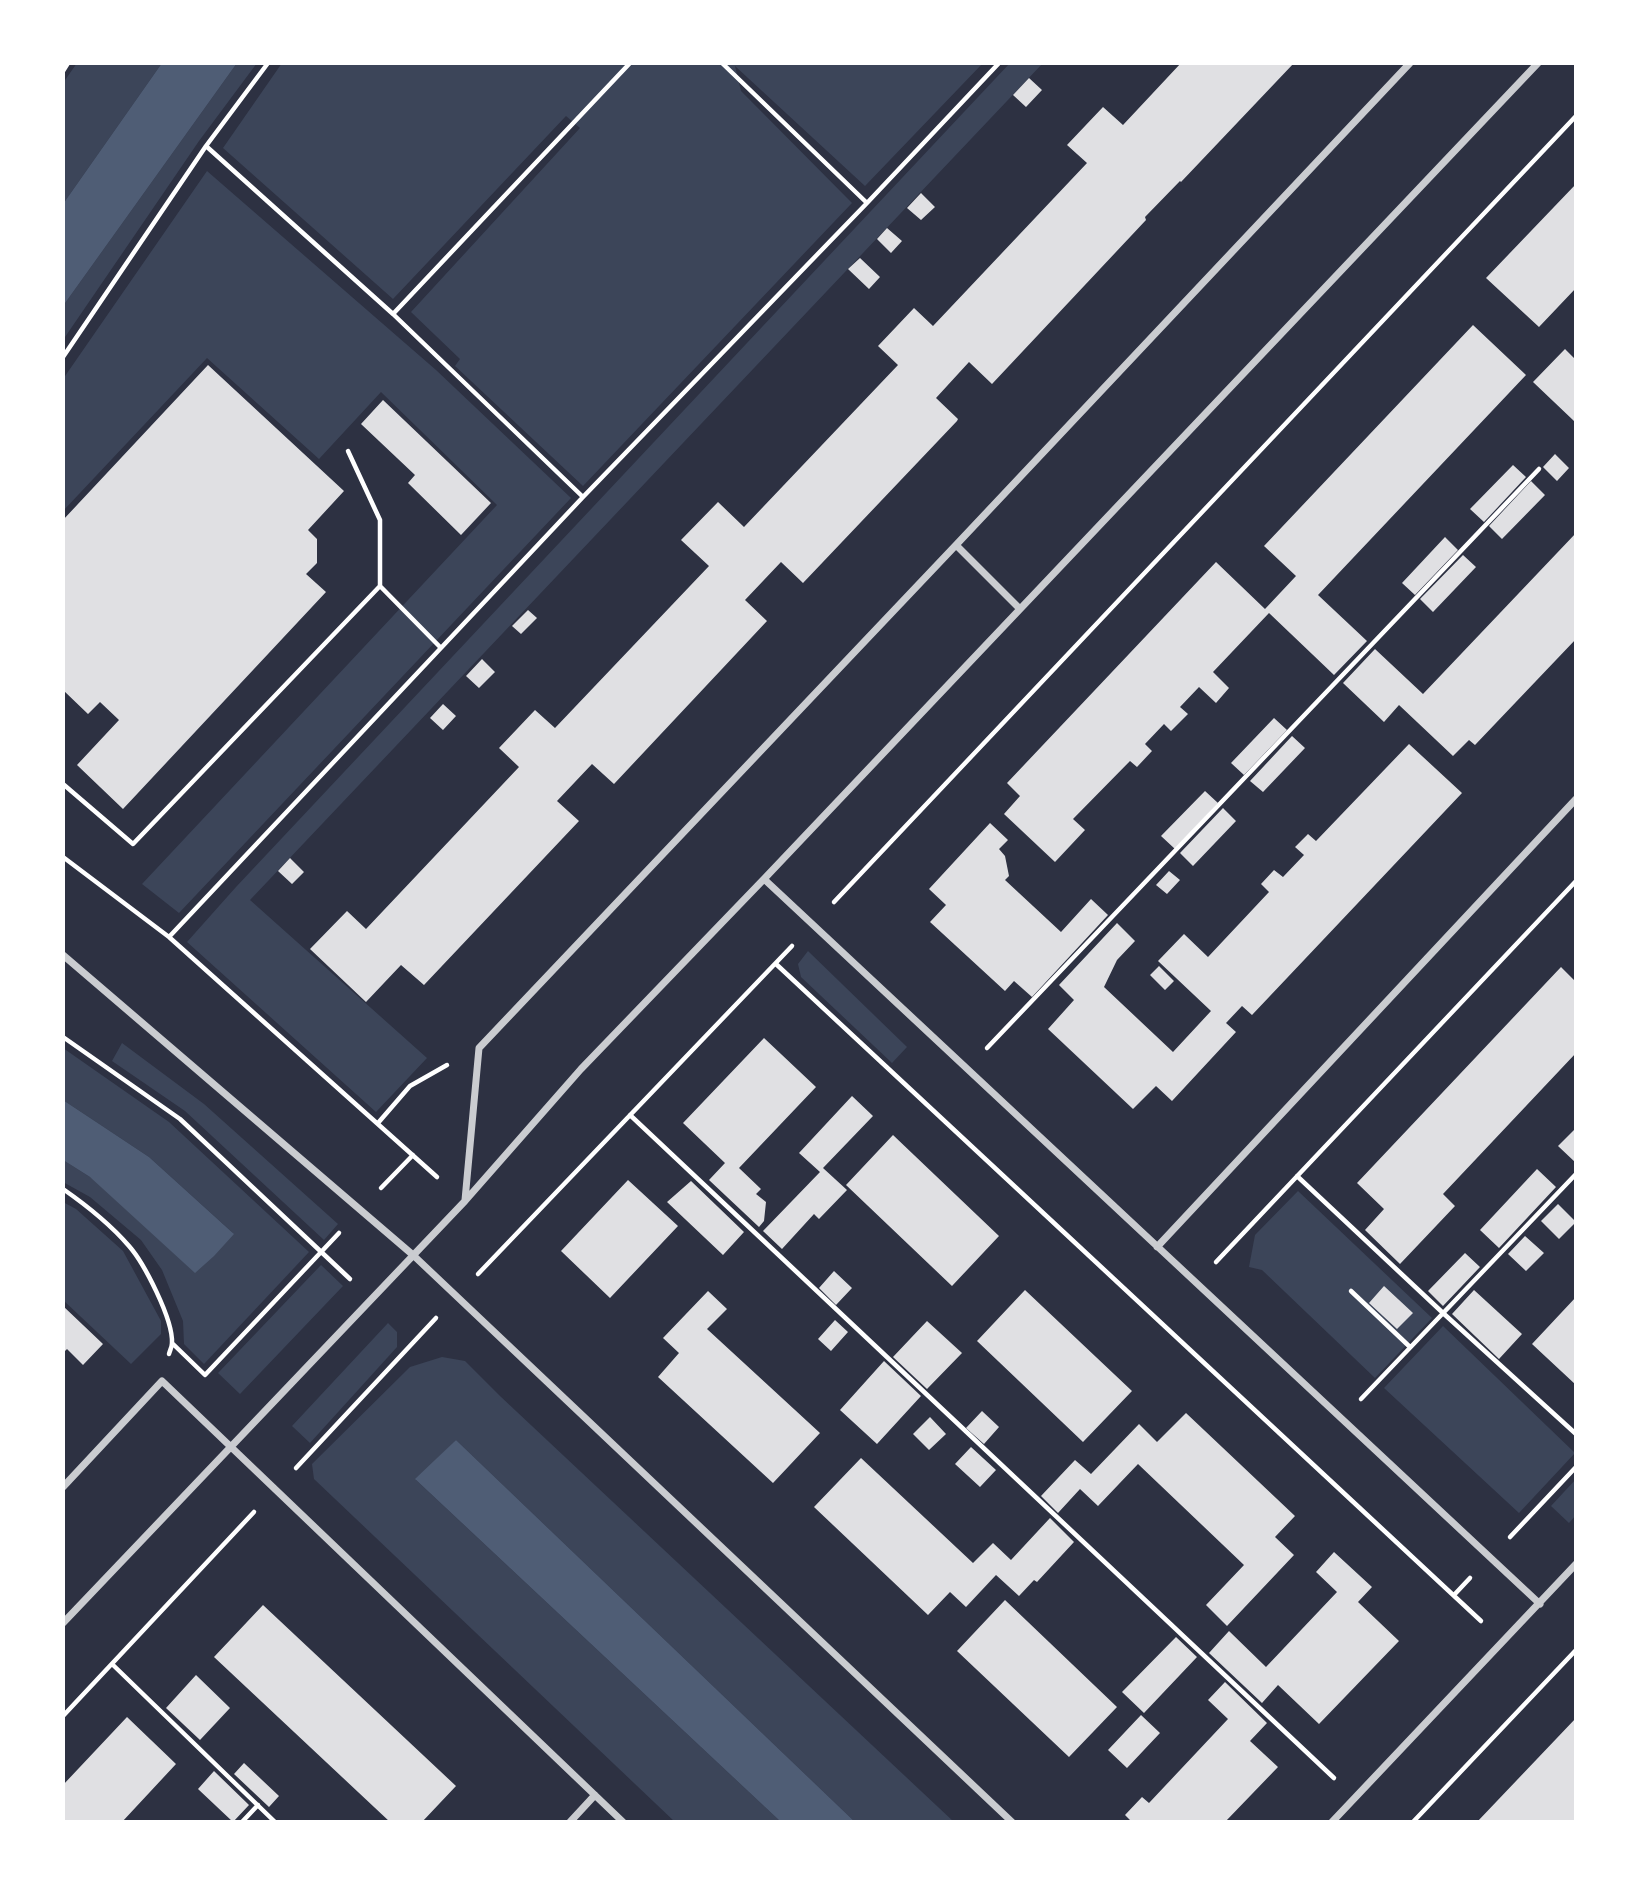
<!DOCTYPE html>
<html>
<head>
<meta charset="utf-8">
<style>
  body { margin:0 }
  #map { position:relative; width:1639px; height:1885px; overflow:hidden; background:#2d3142; font-family:"PT Serif",serif }
  canvas { display:block }
  .frame { position:absolute; inset:0; border:65px solid #fff; pointer-events:none }
</style>
</head>
<body>
<div id="map">
<canvas width="1639" height="1885"></canvas>
<div class="frame"></div>
</div>
<script>
const ctx = document.querySelector('canvas').getContext('2d');
ctx.lineJoin = 'round';
function paint(path, color) { ctx.fillStyle = color; ctx.fill(path, 'evenodd'); }
function strokePath(path, color, width, dash) { ctx.strokeStyle = color; ctx.lineWidth = width; ctx.lineCap = dash ? 'butt' : 'round'; ctx.setLineDash(dash || []); ctx.stroke(path); }
const green = new Path2D(`
  M 77,63 L 162,63 L 63,204 L 63,83 Z
  M 237,63 L 257,63 L 199,141 L 63,340 L 63,306 Z
  M 282,63 L 983,63 L 865,186 L 735,66 L 741,91 L 852,203 L 583,486 L 455,366 L 460,359 L 411,312 L 580,128 L 566,116 L 393,299 L 223,148 Z
  M 1010,63 L 1043,63 L 250,900 L 427,1058 L 376,1112 L 187,942 L 236,887 Z
  M 207,171 L 436,370 L 571,498 L 179,913 L 142,884 L 497,505 L 381,392 L 319,459 L 207,358 L 63,511 L 63,379 Z
  M 808,951 L 907,1047 L 892,1063 L 801,977 L 798,964 Z
  M 122,1043 L 204,1104 L 338,1224 L 324,1240 L 185,1111 L 112,1061 Z
  M 63,1048 L 169,1122 L 309,1252 L 204,1364 L 184,1344 L 183,1321 L 162,1270 L 141,1240 L 90,1197 L 63,1182 L 63,1160 L 90,1177 L 233,1233 L 149,1157 L 63,1100 Z
  M 1298,1191 L 1432,1318 L 1375,1378 L 1262,1270 L 1249,1267 L 1255,1235 Z
  M 63,1202 L 76,1209 L 123,1251 L 161,1321 L 161,1334 L 131,1364 L 63,1300 Z
  M 321,1265 L 343,1286 L 240,1394 L 218,1373 Z
  M 388,1323 L 397,1332 L 397,1347 L 310,1443 L 292,1426 Z
  M 1443,1326 L 1575,1453 L 1519,1513 L 1384,1388 Z
  M 442,1357 L 465,1361 L 500,1396 L 954,1822 L 855,1822 L 456,1440 L 416,1480 L 781,1822 L 675,1822 L 314,1479 L 312,1464 L 410,1367 Z
  M 1576,1479 L 1576,1515 L 1569,1523 L 1551,1506 Z`);
const water = new Path2D(`
  M 162,63 L 237,63 L 63,306 L 63,204 Z
  M 63,1100 L 149,1157 L 234,1234 L 214,1256 L 195,1273 L 90,1177 L 63,1160 Z
  M 456,1440 L 855,1822 L 781,1822 L 415,1479 Z`);
const building = new Path2D(`
  M 1181,63 L 1294,63 L 1181,182 L 1180,181 L 1145,217 L 1146,220 L 992,384 L 969,362 L 936,398 L 958,419 L 957,421 L 803,583 L 781,562 L 745,600 L 767,621 L 614,784 L 592,764 L 557,801 L 579,821 L 424,985 L 401,965 L 366,1002 L 310,949 L 347,911 L 366,929 L 519,767 L 499,748 L 535,710 L 555,728 L 709,566 L 681,540 L 718,502 L 744,527 L 898,365 L 878,346 L 914,308 L 933,326 L 1087,163 L 1067,145 L 1103,107 L 1123,125 Z
  M 1029,78 L 1042,90 L 1026,107 L 1013,95 Z
  M 1576,184 L 1576,288 L 1539,327 L 1486,278 Z
  M 921,193 L 935,207 L 921,220 L 907,208 Z
  M 887,228 L 902,241 L 891,253 L 877,239 Z
  M 860,258 L 880,277 L 869,289 L 848,269 Z
  M 1473,325 L 1526,375 L 1318,595 L 1367,641 L 1334,675 L 1269,613 L 1213,672 L 1229,688 L 1216,703 L 1199,687 L 1180,707 L 1188,714 L 1171,731 L 1164,724 L 1145,744 L 1152,751 L 1137,767 L 1130,761 L 1073,819 L 1085,830 L 1055,862 L 1004,814 L 1020,796 L 1007,783 L 1216,562 L 1265,609 L 1296,576 L 1264,546 Z
  M 1565,349 L 1576,360 L 1576,419 L 1574,421 L 1533,382 Z
  M 208,365 L 344,491 L 308,530 L 317,539 L 317,563 L 306,574 L 326,592 L 123,809 L 77,765 L 119,720 L 100,702 L 88,714 L 63,690 L 63,520 Z
  M 383,400 L 491,503 L 461,535 L 408,483 L 415,475 L 361,424 Z
  M 1555,454 L 1569,468 L 1557,481 L 1543,467 Z
  M 1513,465 L 1526,477 L 1484,522 L 1470,509 Z
  M 1531,481 L 1545,495 L 1502,539 L 1489,526 Z
  M 1576,533 L 1576,639 L 1475,745 L 1469,740 L 1453,756 L 1399,705 L 1384,722 L 1343,683 L 1375,649 L 1423,694 Z
  M 1445,537 L 1458,550 L 1415,595 L 1402,583 Z
  M 1463,555 L 1476,567 L 1433,612 L 1420,599 Z
  M 528,610 L 537,618 L 521,634 L 512,626 Z
  M 482,659 L 495,672 L 479,688 L 466,676 Z
  M 443,704 L 456,716 L 443,730 L 430,718 Z
  M 1274,718 L 1287,730 L 1244,775 L 1231,763 Z
  M 1292,736 L 1305,748 L 1263,792 L 1250,781 Z
  M 1409,744 L 1462,793 L 1252,1015 L 1242,1006 L 1226,1023 L 1236,1032 L 1172,1101 L 1156,1086 L 1133,1109 L 1048,1029 L 1074,1000 L 1059,985 L 1117,923 L 1135,941 L 1117,960 L 1104,987 L 1173,1052 L 1211,1011 L 1158,961 L 1184,934 L 1208,957 L 1269,892 L 1261,884 L 1274,870 L 1283,877 L 1304,855 L 1295,847 L 1308,834 L 1316,841 Z
  M 1205,791 L 1218,803 L 1175,849 L 1161,836 Z
  M 1223,808 L 1236,821 L 1193,866 L 1180,853 Z
  M 990,823 L 1008,840 L 999,849 L 1005,856 L 1009,876 L 1005,880 L 1061,932 L 1091,899 L 1108,915 L 1032,997 L 1014,981 L 1005,991 L 930,922 L 946,905 L 929,889 Z
  M 290,858 L 304,872 L 292,884 L 278,871 Z
  M 1169,871 L 1180,880 L 1167,894 L 1156,885 Z
  M 1159,966 L 1174,981 L 1165,990 L 1150,975 Z
  M 1561,967 L 1576,982 L 1576,1053 L 1443,1194 L 1455,1206 L 1400,1264 L 1365,1230 L 1384,1209 L 1357,1183 Z
  M 764,1038 L 816,1087 L 739,1168 L 761,1189 L 756,1194 L 766,1202 L 764,1221 L 759,1227 L 709,1180 L 725,1163 L 683,1123 Z
  M 852,1096 L 873,1116 L 823,1168 L 847,1190 L 819,1219 L 814,1214 L 782,1249 L 763,1231 L 820,1172 L 799,1153 Z
  M 1576,1128 L 1576,1163 L 1558,1146 Z
  M 893,1135 L 999,1236 L 952,1286 L 846,1185 Z
  M 1537,1169 L 1556,1187 L 1499,1248 L 1480,1230 Z
  M 628,1180 L 678,1226 L 610,1298 L 561,1251 Z
  M 691,1181 L 744,1232 L 723,1255 L 667,1202 Z
  M 1558,1204 L 1576,1222 L 1559,1239 L 1541,1221 Z
  M 1525,1236 L 1544,1253 L 1526,1271 L 1508,1254 Z
  M 1465,1253 L 1480,1267 L 1443,1306 L 1428,1291 Z
  M 834,1271 L 852,1288 L 836,1305 L 819,1288 Z
  M 1384,1286 L 1413,1313 L 1397,1329 L 1369,1303 Z
  M 1025,1290 L 1132,1391 L 1083,1442 L 977,1341 Z
  M 1474,1290 L 1522,1334 L 1499,1359 L 1452,1314 Z
  M 708,1291 L 727,1309 L 707,1329 L 820,1433 L 773,1483 L 658,1377 L 679,1353 L 663,1338 Z
  M 1576,1297 L 1576,1385 L 1532,1344 Z
  M 63,1306 L 103,1344 L 83,1365 L 67,1349 L 63,1353 Z
  M 835,1320 L 848,1332 L 831,1351 L 818,1339 Z
  M 927,1321 L 962,1353 L 927,1389 L 893,1357 Z
  M 884,1361 L 921,1396 L 877,1444 L 840,1410 Z
  M 982,1411 L 999,1427 L 984,1444 L 966,1428 Z
  M 1186,1413 L 1295,1516 L 1275,1537 L 1294,1555 L 1227,1626 L 1206,1605 L 1244,1565 L 1138,1464 L 1098,1506 L 1080,1489 L 1058,1513 L 1041,1496 L 1075,1460 L 1091,1474 L 1139,1424 L 1157,1442 Z
  M 930,1417 L 946,1434 L 929,1450 L 913,1434 Z
  M 971,1447 L 996,1470 L 980,1487 L 955,1464 Z
  M 861,1458 L 973,1563 L 993,1543 L 1011,1560 L 1050,1518 L 1074,1542 L 1037,1582 L 1034,1580 L 1019,1596 L 996,1575 L 966,1607 L 950,1592 L 928,1615 L 814,1507 Z
  M 1334,1552 L 1372,1587 L 1358,1602 L 1399,1641 L 1319,1724 L 1278,1685 L 1262,1703 L 1209,1653 L 1229,1631 L 1266,1667 L 1337,1592 L 1316,1572 Z
  M 1005,1600 L 1117,1707 L 1069,1757 L 957,1651 Z
  M 263,1605 L 456,1786 L 422,1822 L 390,1822 L 214,1657 Z
  M 1176,1637 L 1197,1657 L 1144,1713 L 1122,1692 Z
  M 196,1675 L 230,1708 L 200,1740 L 166,1708 Z
  M 1225,1682 L 1267,1723 L 1250,1741 L 1278,1767 L 1225,1822 L 1132,1822 L 1125,1815 L 1142,1797 L 1149,1803 L 1228,1719 L 1208,1700 Z
  M 1141,1715 L 1160,1733 L 1127,1768 L 1108,1750 Z
  M 127,1717 L 176,1764 L 122,1822 L 63,1822 L 63,1785 Z
  M 1576,1718 L 1576,1818 L 1572,1822 L 1477,1822 Z
  M 244,1763 L 279,1796 L 269,1807 L 234,1774 Z
  M 214,1771 L 249,1805 L 233,1822 L 198,1789 Z`);
const path = new Path2D(`
  M 722,63 L 867,203
  M 63,71 L 68,63
  M 206,146 L 393,314 L 583,497
  M 393,314 L 630,63
  M 63,357 L 206,146 L 268,63
  M 380,586 L 441,648
  M 63,784 L 133,844 L 380,586 L 380,520 L 348,451
  M 63,857 L 169,937 L 437,1177
  M 834,902 L 1576,116
  M 169,937 L 583,497 L 867,203 L 999,63
  M 776,964 L 1481,1621
  M 63,1037 L 180,1119 L 350,1279
  M 987,1048 L 1539,469
  M 630,1115 L 1334,1778
  M 378,1123 L 410,1086 L 447,1065
  M 1297,1176 L 1443,1313 L 1576,1434
  M 381,1188 L 413,1155
  M 63,1189 C 86,1205 110,1224 129,1246 C 144,1263 173,1319 172,1343 C 172,1347 170,1350 169,1354
  M 1216,1262 L 1576,881
  M 478,1274 L 792,946
  M 1351,1291 L 1410,1347
  M 172,1343 L 205,1375 L 339,1233
  M 1361,1399 L 1576,1174
  M 296,1468 L 436,1318
  M 1510,1537 L 1576,1467
  M 1454,1595 L 1470,1578
  M 112,1664 L 275,1822
  M 63,1716 L 254,1512
  M 242,1822 L 258,1805
  M 1413,1822 L 1576,1650`);
const minor = new Path2D(`
  M 956,545 L 1020,609
  M 764,879 L 1540,1604
  M 63,955 L 413,1255 L 1012,1822
  M 465,1200 L 479,1048 L 956,545 L 1410,63
  M 1157,1247 L 1576,799
  M 63,1487 L 162,1381 L 623,1822
  M 63,1623 L 465,1201 L 581,1069 L 764,879 L 1538,63
  M 570,1822 L 595,1795
  M 1332,1822 L 1576,1564`);
paint(green, '#3c4559');
paint(water, '#4f5d75');
paint(building, '#e0e0e3');
strokePath(path, '#fff', 4.5);
strokePath(minor, '#caccd0', 7);
</script>
</body>
</html>
